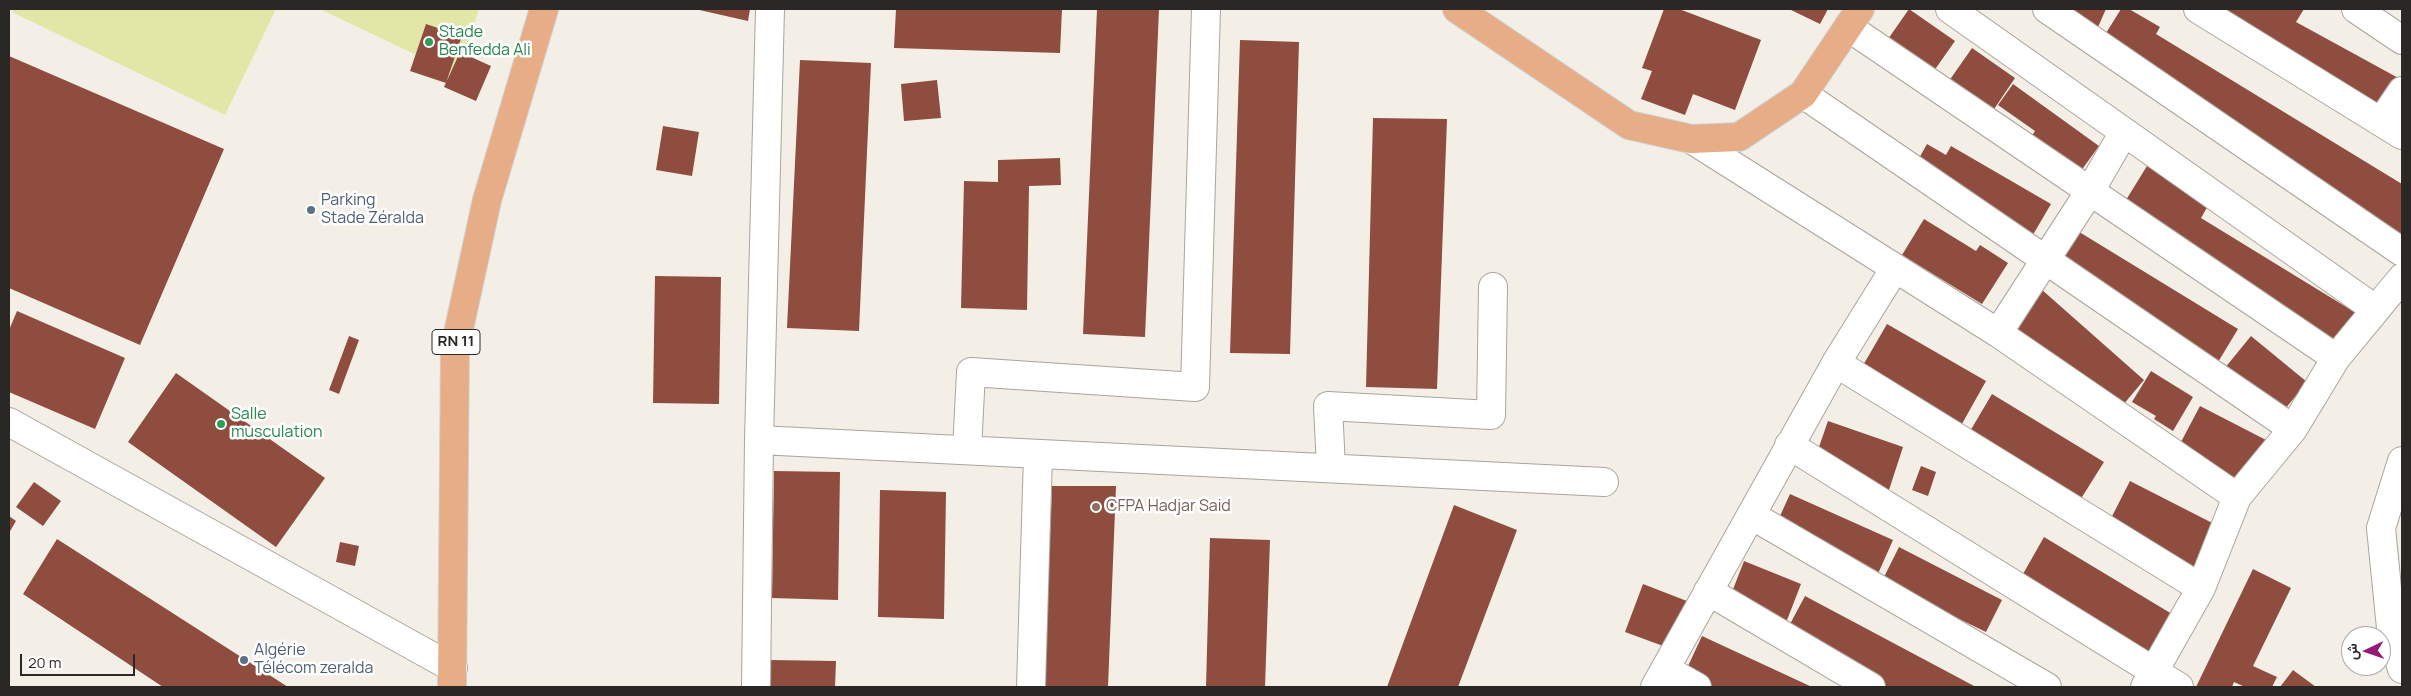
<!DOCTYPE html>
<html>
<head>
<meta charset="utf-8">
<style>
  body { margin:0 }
  #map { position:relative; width:2411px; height:696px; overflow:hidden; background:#f4efe6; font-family:Manrope,Vazirmatn,sans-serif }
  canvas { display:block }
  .frame { position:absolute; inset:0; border:10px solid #2a2825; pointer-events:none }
  .north { position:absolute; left:2341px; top:626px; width:50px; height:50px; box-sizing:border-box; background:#fff; border:1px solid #aaa9a8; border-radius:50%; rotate:267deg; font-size:14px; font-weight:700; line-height:20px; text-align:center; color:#2a2825 }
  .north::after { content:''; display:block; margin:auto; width:18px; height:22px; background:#961a74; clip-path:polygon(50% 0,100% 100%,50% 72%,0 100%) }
  .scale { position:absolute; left:20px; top:654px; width:115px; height:22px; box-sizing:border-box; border:2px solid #2a2825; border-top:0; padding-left:6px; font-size:15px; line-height:18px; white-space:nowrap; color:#2a2825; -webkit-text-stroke:4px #fff; paint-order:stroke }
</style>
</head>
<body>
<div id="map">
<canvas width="2411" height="696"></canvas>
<div class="frame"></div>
<div class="north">ش</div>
<div class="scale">20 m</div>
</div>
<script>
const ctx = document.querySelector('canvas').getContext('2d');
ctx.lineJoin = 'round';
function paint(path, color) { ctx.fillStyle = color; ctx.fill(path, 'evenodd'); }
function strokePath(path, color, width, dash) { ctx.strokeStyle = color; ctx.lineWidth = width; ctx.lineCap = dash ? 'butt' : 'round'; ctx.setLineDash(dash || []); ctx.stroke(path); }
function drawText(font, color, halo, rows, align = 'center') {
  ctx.font = font + ' Manrope,sans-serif'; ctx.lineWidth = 5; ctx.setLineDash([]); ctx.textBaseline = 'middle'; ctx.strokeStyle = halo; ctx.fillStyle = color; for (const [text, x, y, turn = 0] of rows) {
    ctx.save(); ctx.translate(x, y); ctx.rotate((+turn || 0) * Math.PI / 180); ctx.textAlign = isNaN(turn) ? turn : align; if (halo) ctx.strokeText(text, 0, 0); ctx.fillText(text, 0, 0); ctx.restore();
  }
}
const green = new Path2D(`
  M 14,9 L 276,9 L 225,115 L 12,12 Z
  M 320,9 L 479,9 L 458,75 Z`);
const building = new Path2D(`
  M 695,9 L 750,9 L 748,21 Z
  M 896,9 L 1062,9 L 1060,53 L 894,48 Z
  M 1097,9 L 1159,9 L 1145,337 L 1083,334 Z
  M 1664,9 L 1679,9 L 1761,40 L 1735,110 L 1693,94 L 1685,115 L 1641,99 L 1652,71 L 1642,68 Z
  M 1789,9 L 1828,9 L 1820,24 Z
  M 1909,9 L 1955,41 L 1924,85 L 1879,52 Z
  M 2057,9 L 2106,9 L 2090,45 Z
  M 2121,9 L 2129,9 L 2160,27 L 2156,34 L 2402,184 L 2402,242 L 2093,54 Z
  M 2196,9 L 2304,9 L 2296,22 L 2402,80 L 2387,114 Z
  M 426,24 L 462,36 L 446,83 L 410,71 Z
  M 1240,40 L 1299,42 L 1290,354 L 1230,353 Z
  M 1972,48 L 2015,78 L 1986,121 L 1942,91 Z
  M 460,52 L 491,66 L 476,101 L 444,87 Z
  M 9,56 L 224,149 L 140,345 L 9,288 Z
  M 800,60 L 871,63 L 859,331 L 787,328 Z
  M 937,80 L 941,118 L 904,121 L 901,84 Z
  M 2013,84 L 2099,146 L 2070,186 L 2022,151 L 2035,131 L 1998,105 Z
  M 1373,118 L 1447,119 L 1437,389 L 1366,387 Z
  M 663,126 L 699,132 L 692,176 L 656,170 Z
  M 1927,144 L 1946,155 L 1951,146 L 2051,204 L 2027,245 L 1909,176 Z
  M 1060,158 L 1061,185 L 1029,186 L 1027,310 L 961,308 L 964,181 L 998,182 L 998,160 Z
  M 2147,166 L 2209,204 L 2201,218 L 2356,313 L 2330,355 L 2113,221 Z
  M 1924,219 L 1976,251 L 1980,245 L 2008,263 L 1982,304 L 1902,255 Z
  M 2076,230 L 2238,329 L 2209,377 L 2049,273 Z
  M 655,276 L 721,277 L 719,404 L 653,403 Z
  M 2041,289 L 2144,380 L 2112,418 L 2008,326 Z
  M 17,311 L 125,358 L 95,429 L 9,392 L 9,330 Z
  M 1887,324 L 1986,381 L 1958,431 L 1858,374 Z
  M 349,336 L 359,340 L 339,394 L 329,390 Z
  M 2251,336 L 2307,382 L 2272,425 L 2215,380 Z
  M 2151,371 L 2193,397 L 2173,431 L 2154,419 L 2156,416 L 2132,402 Z
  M 176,373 L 325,478 L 276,547 L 128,442 Z
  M 1992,394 L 2104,462 L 2077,505 L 1966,438 Z
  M 2200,406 L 2266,440 L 2239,493 L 2172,459 Z
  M 1828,421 L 1903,447 L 1888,493 L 1812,467 Z
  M 1921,466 L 1936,472 L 1928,496 L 1912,490 Z
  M 774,471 L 840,472 L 838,600 L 772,598 Z
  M 2130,481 L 2226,530 L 2199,584 L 2103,534 Z
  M 34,482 L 61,501 L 43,526 L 16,507 Z
  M 1052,486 L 1116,486 L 1108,687 L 1044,687 Z
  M 880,490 L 946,492 L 944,619 L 878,617 Z
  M 1790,494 L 1893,540 L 1873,585 L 1770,538 Z
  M 1454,505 L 1517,530 L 1458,687 L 1387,687 Z
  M 9,516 L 16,521 L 9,533 Z
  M 2044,537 L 2172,614 L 2147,657 L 2019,581 Z
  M 1210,538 L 1270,540 L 1265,687 L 1206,687 Z
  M 57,539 L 288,687 L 163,687 L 23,594 Z
  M 340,542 L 359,546 L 355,566 L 336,562 Z
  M 1899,547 L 2002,600 L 1986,632 L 1953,616 L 1943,635 L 1873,599 Z
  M 1744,561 L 1801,584 L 1782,633 L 1725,610 Z
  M 2253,569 L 2291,588 L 2253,666 L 2277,677 L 2272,687 L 2245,687 L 2234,682 L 2232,687 L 2196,687 Z
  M 1643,584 L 1692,603 L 1674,650 L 1625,632 Z
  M 1805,596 L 1976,687 L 1862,687 L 1782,639 Z
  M 1702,636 L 1812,687 L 1699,687 L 1682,679 Z
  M 770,660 L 836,661 L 835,687 L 769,687 Z
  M 2293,670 L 2316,687 L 2280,687 Z`);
const minor = new Path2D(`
  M 770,9 L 759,440 L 1604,482
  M 1950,9 L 2375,309
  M 2047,9 L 2402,252
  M 2198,9 L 2402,135
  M 2356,9 L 2402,40
  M 1848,27 L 2336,358
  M 1803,94 L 2293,429
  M 2381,122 L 2402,91
  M 1691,139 L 1998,333 L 2237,497
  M 1998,333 L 2090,191 L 2124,132
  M 1836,363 L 2201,588
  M 9,422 L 453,668
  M 1789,445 L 2179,687
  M 967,450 L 971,372 L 1195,387 L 1206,9
  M 2402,461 L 2381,528 L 2392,638 L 2402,669
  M 1331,468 L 1328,406 L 1491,415 L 1493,287
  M 1751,515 L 2047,687
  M 1708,591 L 1871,687
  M 1665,669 L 1697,687
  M 756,687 L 759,440
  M 1031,687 L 1038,455
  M 1655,687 L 1836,363 L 1895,268
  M 2145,687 L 2201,588 L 2237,497 L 2293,429 L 2336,358 L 2402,278`);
const major = new Path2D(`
  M 1457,9 L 1629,125 L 1691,139 L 1739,137 L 1803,94 L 1860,9
  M 452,687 L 455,347 L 487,200 L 544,9`);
const markers = [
  [429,42,5,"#2e9e5b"],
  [311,210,5,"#5c6f8a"],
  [221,424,5,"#2e9e5b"],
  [1096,507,5,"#8d6e63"],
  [244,660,5,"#5c6f8a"]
];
const shields = [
  [456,342,48]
];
const shieldNames = [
  ["RN 11",456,342]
];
const leisureNames = [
  ["Stade",439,33],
  ["Benfedda Ali",439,51],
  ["Salle",231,415],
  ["musculation",231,433]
];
const serviceNames = [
  ["Parking",321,201],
  ["Stade Zéralda",321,219],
  ["Algérie",254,651],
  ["Télécom zeralda",254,669]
];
const educationNames = [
  ["CFPA Hadjar Said",1106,507]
];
paint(green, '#e2e7a8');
paint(building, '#8e4d3f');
strokePath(minor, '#aaa49c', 30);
strokePath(major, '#d0d0cf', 30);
strokePath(minor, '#fff', 28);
strokePath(major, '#e6ad87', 28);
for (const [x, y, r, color] of markers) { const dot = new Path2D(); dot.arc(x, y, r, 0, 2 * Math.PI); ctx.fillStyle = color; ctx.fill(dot); strokePath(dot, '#fff', 2); }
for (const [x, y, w] of shields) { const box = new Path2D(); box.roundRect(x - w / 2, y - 12.5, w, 25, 4); ctx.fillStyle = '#fff'; ctx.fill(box); strokePath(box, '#2a2825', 1); }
drawText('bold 15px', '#2a2825', null, shieldNames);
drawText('16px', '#27864d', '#fff', leisureNames, 'left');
drawText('16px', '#4e5e75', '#fff', serviceNames, 'left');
drawText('16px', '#785e54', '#fff', educationNames, 'left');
</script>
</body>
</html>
